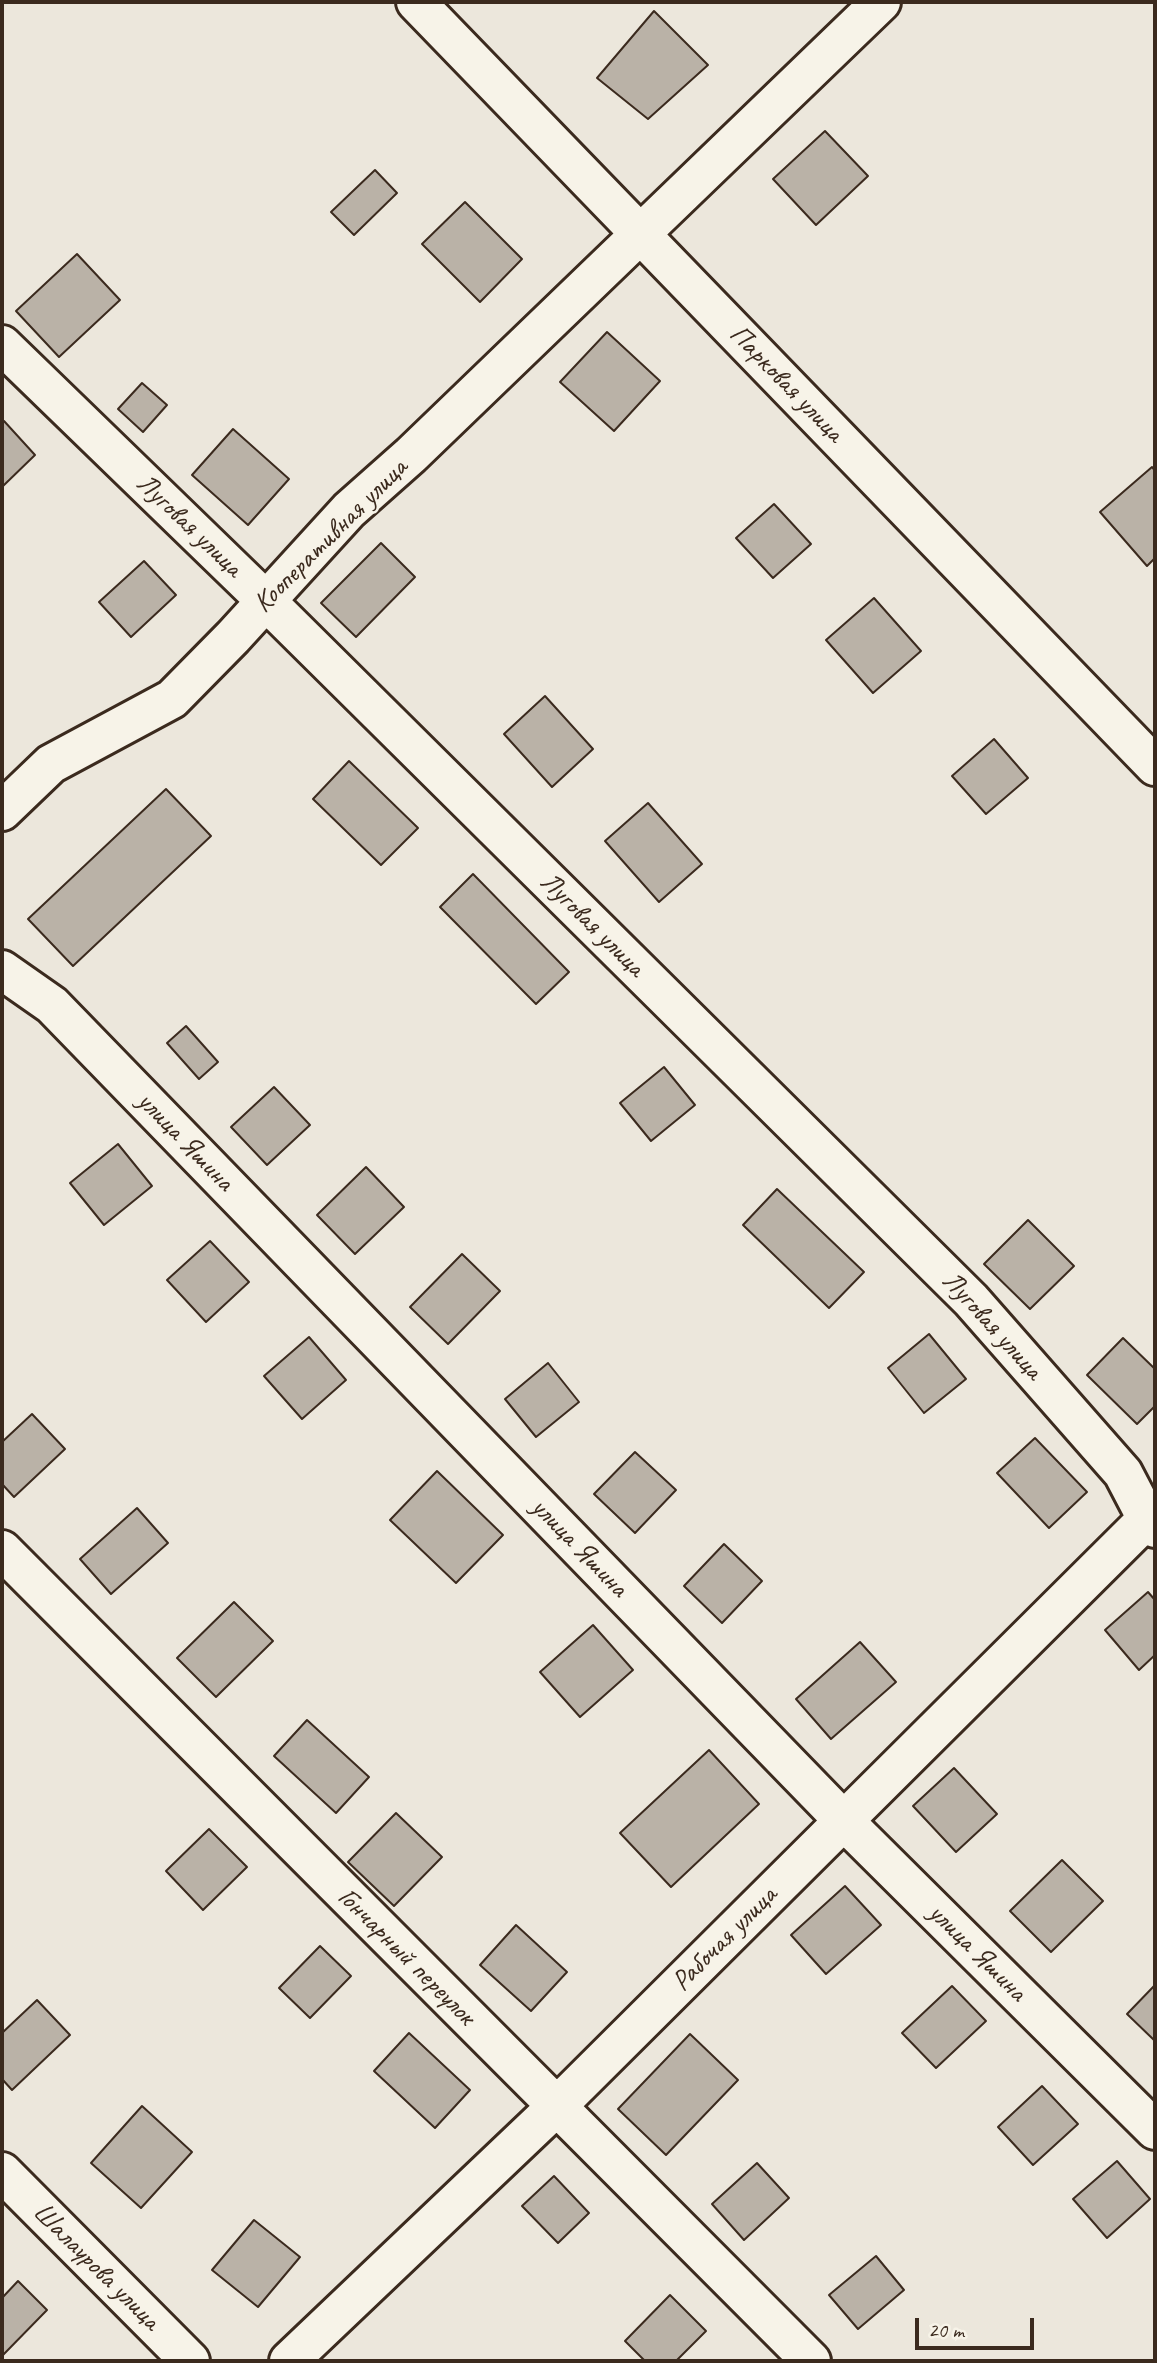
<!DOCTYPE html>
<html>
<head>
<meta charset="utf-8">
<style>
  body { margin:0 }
  #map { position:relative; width:1157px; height:2363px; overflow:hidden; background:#ece7dc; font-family:Caveat,sans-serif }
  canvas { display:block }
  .frame { position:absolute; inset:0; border:4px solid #3b2a1e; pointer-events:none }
  .scale { position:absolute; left:915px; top:2318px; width:119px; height:32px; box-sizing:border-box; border:4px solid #3b2a1e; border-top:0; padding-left:9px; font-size:21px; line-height:24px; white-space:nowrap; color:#3b2a1e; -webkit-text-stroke:5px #f7f3e8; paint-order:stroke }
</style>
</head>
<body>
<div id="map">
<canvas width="1157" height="2363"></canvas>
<div class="frame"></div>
<div class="scale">20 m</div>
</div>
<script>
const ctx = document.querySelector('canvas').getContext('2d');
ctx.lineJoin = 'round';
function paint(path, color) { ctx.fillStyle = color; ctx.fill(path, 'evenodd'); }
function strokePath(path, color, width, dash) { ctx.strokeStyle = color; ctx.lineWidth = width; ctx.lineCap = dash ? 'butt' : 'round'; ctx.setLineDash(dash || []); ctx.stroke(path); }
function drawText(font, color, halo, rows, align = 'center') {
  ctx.font = font + ' Caveat,sans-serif'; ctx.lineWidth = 5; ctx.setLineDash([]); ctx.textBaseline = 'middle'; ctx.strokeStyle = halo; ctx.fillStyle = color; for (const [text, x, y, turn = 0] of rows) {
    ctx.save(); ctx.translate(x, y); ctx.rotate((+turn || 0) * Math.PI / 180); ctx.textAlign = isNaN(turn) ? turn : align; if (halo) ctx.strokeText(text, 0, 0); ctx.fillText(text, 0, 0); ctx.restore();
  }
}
const building = new Path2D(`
  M 654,11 L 708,65 L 648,119 L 597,78 Z
  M 825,131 L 868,176 L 816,225 L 773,179 Z
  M 375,170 L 397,193 L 354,235 L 331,212 Z
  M 465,202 L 522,259 L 480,302 L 422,244 Z
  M 77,254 L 120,300 L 59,357 L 16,311 Z
  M 607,332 L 660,381 L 614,431 L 560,382 Z
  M 142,383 L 167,405 L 143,432 L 118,409 Z
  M 4,421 L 35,455 L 2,487 L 2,423 Z
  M 233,429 L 289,479 L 248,525 L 192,475 Z
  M 1152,467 L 1155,471 L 1155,558 L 1147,566 L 1100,512 Z
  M 774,504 L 811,544 L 773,578 L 736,538 Z
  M 381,543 L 415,577 L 356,637 L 321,603 Z
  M 144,561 L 176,595 L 131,637 L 99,602 Z
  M 874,598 L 921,651 L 873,693 L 826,640 Z
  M 545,696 L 593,749 L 552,787 L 504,734 Z
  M 994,739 L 1028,778 L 986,814 L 952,776 Z
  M 349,761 L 418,828 L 381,865 L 313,799 Z
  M 166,789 L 211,836 L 73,966 L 28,919 Z
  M 648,803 L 702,864 L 659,902 L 605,841 Z
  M 473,874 L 569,972 L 536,1004 L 440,907 Z
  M 186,1026 L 218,1062 L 199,1079 L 167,1043 Z
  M 664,1067 L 695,1105 L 651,1141 L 620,1103 Z
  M 274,1087 L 310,1125 L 267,1165 L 231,1127 Z
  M 118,1144 L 152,1186 L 104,1225 L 70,1183 Z
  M 366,1167 L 404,1207 L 355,1254 L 317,1215 Z
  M 777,1189 L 864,1272 L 829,1308 L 743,1225 Z
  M 1028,1220 L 1074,1266 L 1030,1309 L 984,1264 Z
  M 210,1241 L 249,1282 L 206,1322 L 167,1280 Z
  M 462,1254 L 500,1291 L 448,1344 L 410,1307 Z
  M 929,1334 L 966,1379 L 924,1413 L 888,1368 Z
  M 309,1337 L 346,1380 L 302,1419 L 264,1376 Z
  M 1123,1338 L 1155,1369 L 1155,1406 L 1137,1424 L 1087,1375 Z
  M 548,1363 L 579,1402 L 536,1437 L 505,1399 Z
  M 32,1414 L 65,1449 L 14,1497 L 2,1484 L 2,1442 Z
  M 1035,1438 L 1087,1492 L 1049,1528 L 997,1473 Z
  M 635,1452 L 676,1490 L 635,1533 L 594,1494 Z
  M 437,1471 L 503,1535 L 456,1583 L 390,1520 Z
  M 137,1508 L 168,1543 L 111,1594 L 80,1559 Z
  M 724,1544 L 762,1581 L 722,1623 L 684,1586 Z
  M 1148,1592 L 1155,1600 L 1155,1655 L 1139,1670 L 1105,1630 Z
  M 234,1602 L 273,1641 L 216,1697 L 177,1658 Z
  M 593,1625 L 633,1670 L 580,1717 L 540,1672 Z
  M 860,1642 L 896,1682 L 831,1739 L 796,1699 Z
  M 307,1720 L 369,1777 L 336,1813 L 274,1756 Z
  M 709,1750 L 759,1804 L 671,1887 L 620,1833 Z
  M 954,1768 L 997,1814 L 956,1852 L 913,1806 Z
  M 396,1813 L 442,1857 L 394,1906 L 348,1862 Z
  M 209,1829 L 247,1867 L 203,1910 L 166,1871 Z
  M 1062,1860 L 1103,1901 L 1051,1952 L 1010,1911 Z
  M 845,1886 L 881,1925 L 826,1974 L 791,1935 Z
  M 516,1925 L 567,1972 L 531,2011 L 480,1965 Z
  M 320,1946 L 351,1976 L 310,2018 L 279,1988 Z
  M 1155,1985 L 1155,2041 L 1127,2014 Z
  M 952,1986 L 986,2021 L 936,2068 L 902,2033 Z
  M 37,2000 L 70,2035 L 12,2090 L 2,2079 L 2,2033 Z
  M 409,2033 L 470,2090 L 435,2128 L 374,2071 Z
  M 690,2034 L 738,2080 L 666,2155 L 618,2109 Z
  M 1042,2086 L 1078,2124 L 1033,2165 L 998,2127 Z
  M 142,2106 L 192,2152 L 141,2208 L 91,2163 Z
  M 1117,2161 L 1150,2199 L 1107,2238 L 1073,2199 Z
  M 757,2163 L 789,2198 L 744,2240 L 712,2204 Z
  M 554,2176 L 589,2213 L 558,2243 L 522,2206 Z
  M 254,2220 L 300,2257 L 258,2307 L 212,2270 Z
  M 876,2256 L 904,2290 L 858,2329 L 829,2295 Z
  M 18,2281 L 47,2310 L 2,2356 L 2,2298 Z
  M 670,2295 L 706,2331 L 676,2361 L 645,2361 L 625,2341 Z`);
const minor = new Path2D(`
  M 416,2 L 1155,766
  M 2,345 L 265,600 L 971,1300 L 1123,1473 L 1147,1519 L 1155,1528
  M 2,811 L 51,764 L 172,699 L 233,637 L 349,510 L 411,455 L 881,2
  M 2,970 L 52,1005 L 844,1821 L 1155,2130
  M 2,1550 L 811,2361
  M 2,2172 L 190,2361
  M 289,2361 L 556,2107 L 1155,1511`);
const streetNames = [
  ["Парковая улица",786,384,46],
  ["Луговая улица",189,526,44],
  ["Кооперативная улица",331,536,-45],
  ["Луговая улица",592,925,45],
  ["улица Яшина",185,1142,46],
  ["Луговая улица",992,1326,48],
  ["улица Яшина",579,1548,46],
  ["Рабочая улица",725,1939,-45],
  ["улица Яшина",977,1953,45],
  ["Гончарный переулок",406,1957,45],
  ["Шалаурова улица",96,2267,45]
];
paint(building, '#bab2a7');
strokePath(building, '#3b2a1e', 2);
strokePath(minor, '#3b2a1e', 44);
strokePath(minor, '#f7f3e8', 38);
drawText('28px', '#3b2a1e', '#f7f3e8', streetNames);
</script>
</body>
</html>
